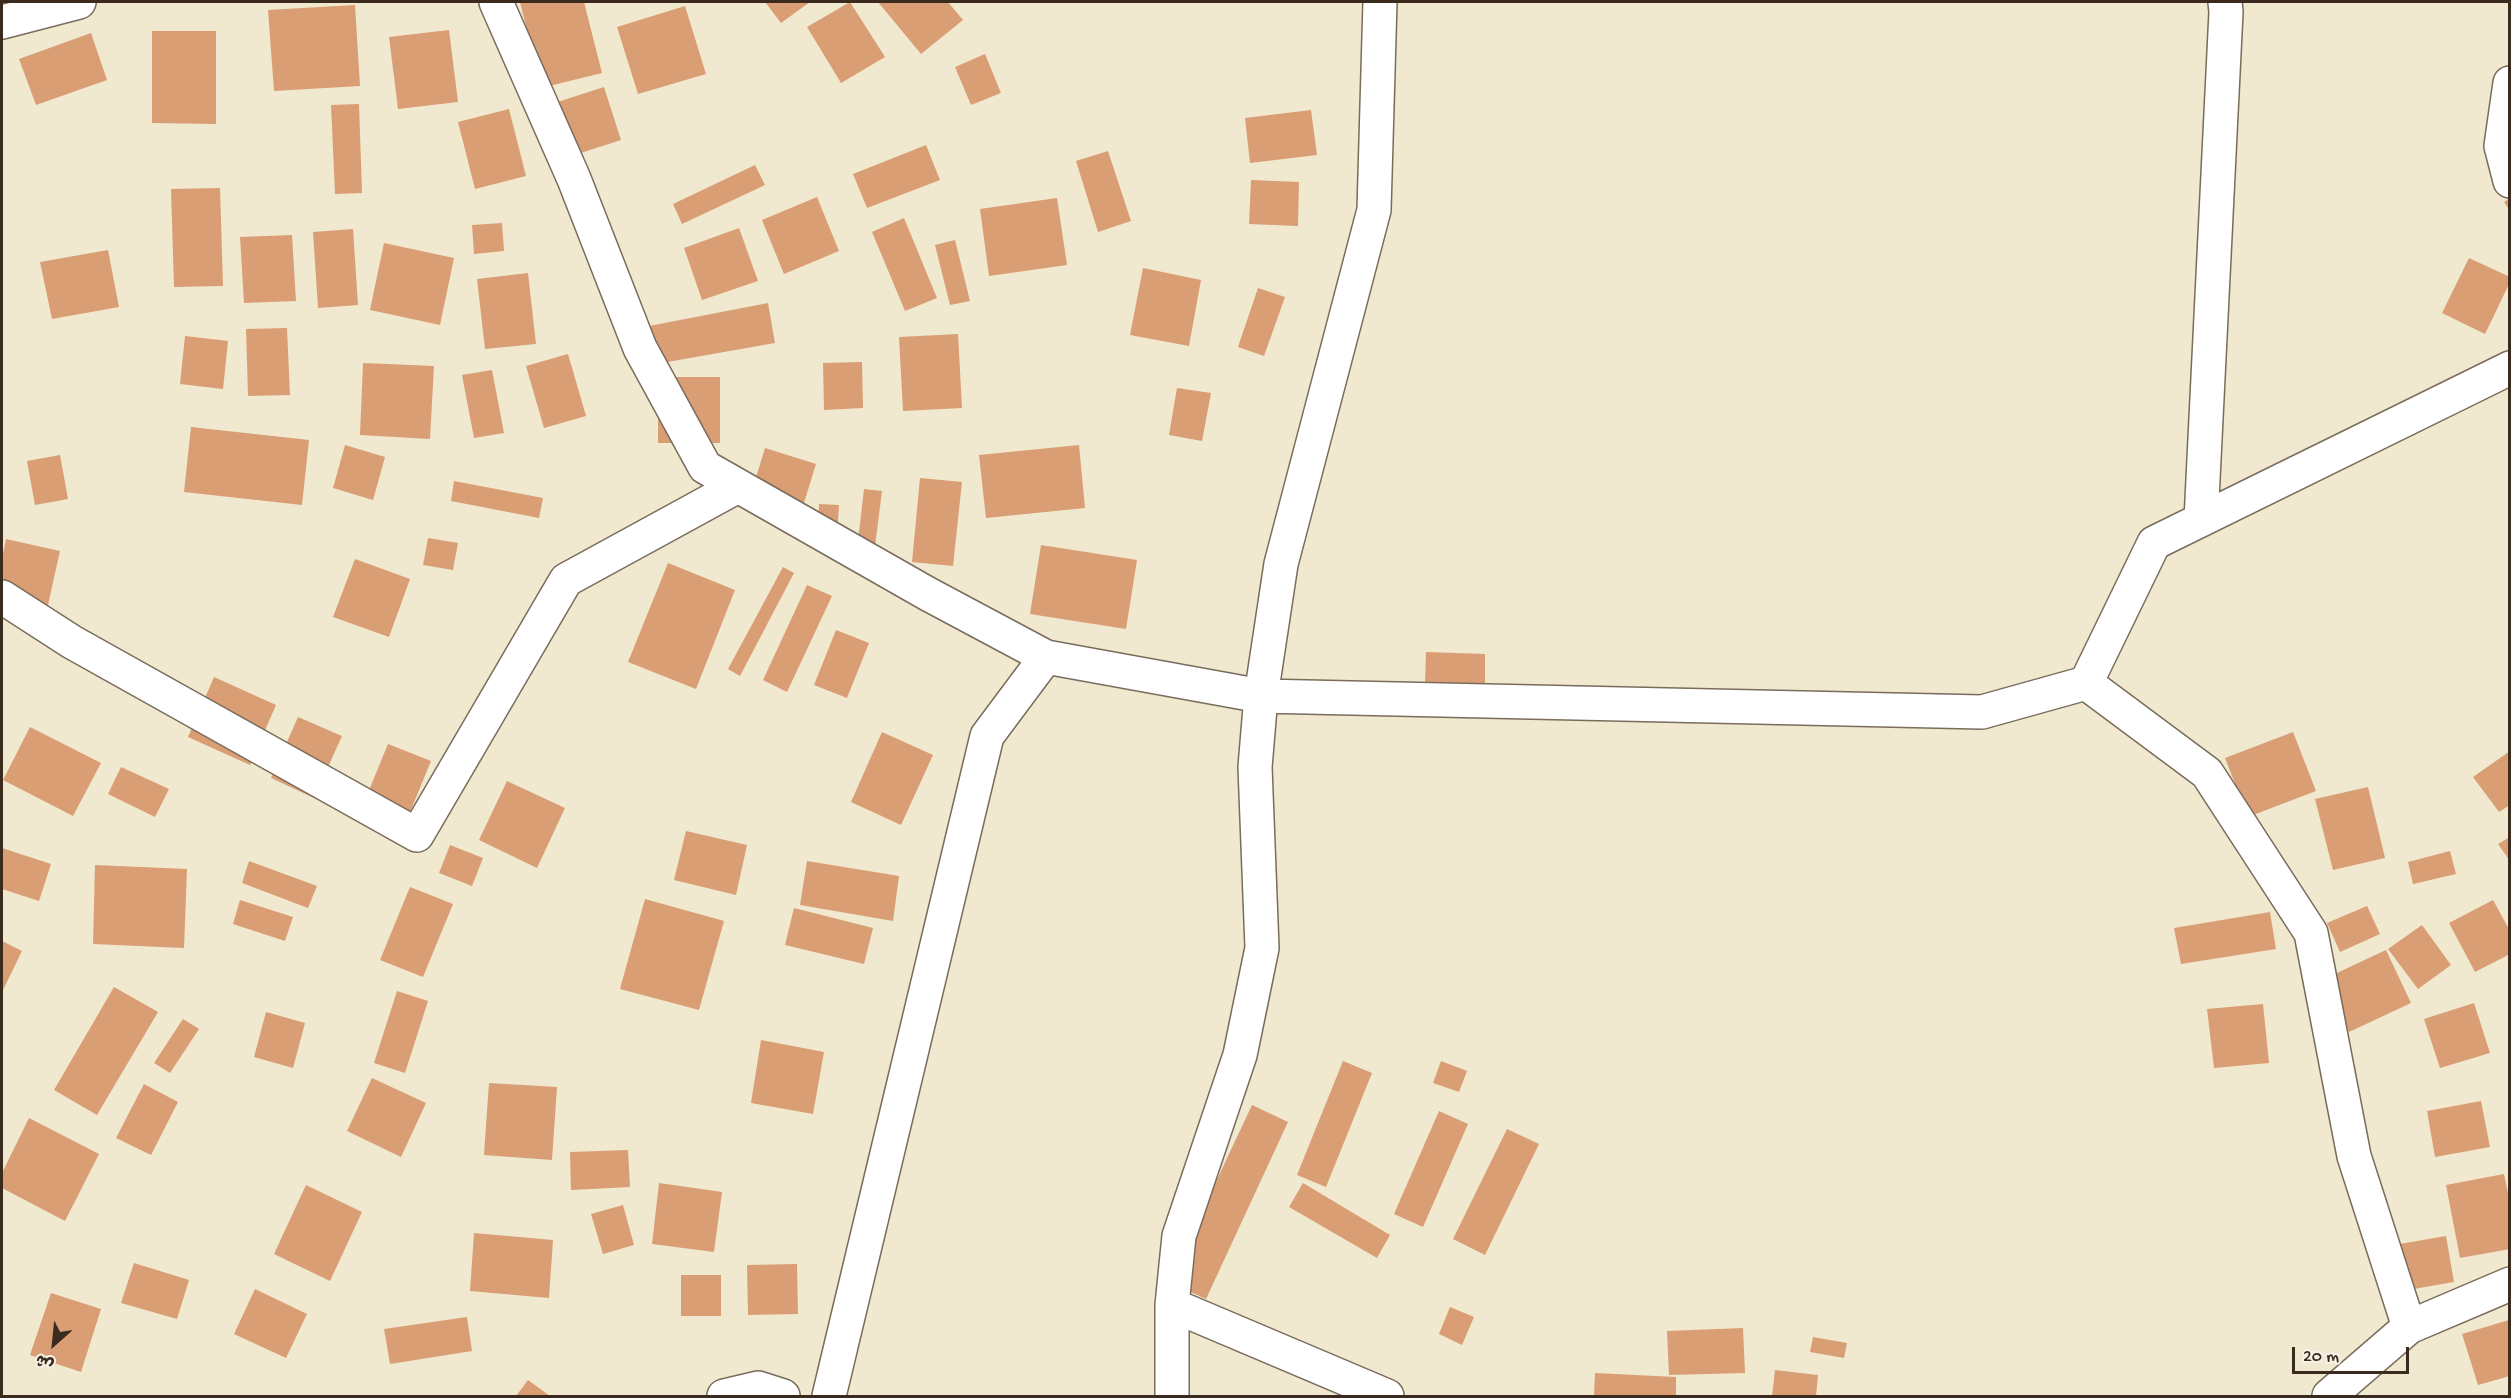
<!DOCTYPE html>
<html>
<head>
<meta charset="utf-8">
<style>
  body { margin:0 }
  #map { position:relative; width:2511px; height:1398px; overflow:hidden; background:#f0e8cf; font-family:"Gochi Hand","Playpen Sans Arabic",sans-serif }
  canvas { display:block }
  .frame { position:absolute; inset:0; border:3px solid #3b2a1e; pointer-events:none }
  .north { position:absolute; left:24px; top:1314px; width:60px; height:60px; -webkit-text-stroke:4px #f7f3e8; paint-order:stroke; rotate:207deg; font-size:16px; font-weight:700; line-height:24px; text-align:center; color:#3b2a1e }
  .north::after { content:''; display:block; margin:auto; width:21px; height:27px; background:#3b2a1e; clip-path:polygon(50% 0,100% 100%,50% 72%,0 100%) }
  .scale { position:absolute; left:2292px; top:1347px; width:117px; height:27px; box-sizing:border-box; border:3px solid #3b2a1e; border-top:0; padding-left:8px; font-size:18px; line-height:21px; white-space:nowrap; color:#3b2a1e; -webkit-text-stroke:4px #f7f3e8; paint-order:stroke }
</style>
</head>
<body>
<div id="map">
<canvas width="2511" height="1398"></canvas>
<div class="frame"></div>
<div class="north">ش</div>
<div class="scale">20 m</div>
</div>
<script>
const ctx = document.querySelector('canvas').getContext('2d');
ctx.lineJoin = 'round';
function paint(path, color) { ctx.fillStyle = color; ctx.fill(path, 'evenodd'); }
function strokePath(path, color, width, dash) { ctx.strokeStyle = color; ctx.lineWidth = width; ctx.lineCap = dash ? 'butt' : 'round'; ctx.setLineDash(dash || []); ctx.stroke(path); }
const building = new Path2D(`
  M 520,2 L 584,2 L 602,73 L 541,88 Z
  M 765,2 L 810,2 L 781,23 Z
  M 850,2 L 885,57 L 841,83 L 807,27 Z
  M 878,2 L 948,2 L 963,20 L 921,54 Z
  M 355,5 L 360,86 L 274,91 L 268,10 Z
  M 685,6 L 706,74 L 638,94 L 617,27 Z
  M 449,30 L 458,102 L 398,109 L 389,37 Z
  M 152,31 L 216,31 L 216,124 L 152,123 Z
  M 91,33 L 107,80 L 36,105 L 19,59 Z
  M 985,54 L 1001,93 L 971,105 L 955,67 Z
  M 604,87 L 621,140 L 559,160 L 542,107 Z
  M 359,104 L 362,193 L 335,194 L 331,105 Z
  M 509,109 L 526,176 L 475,189 L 458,122 Z
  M 1311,110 L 1317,155 L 1250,163 L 1245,118 Z
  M 926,145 L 940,180 L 867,208 L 853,174 Z
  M 1108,151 L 1131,221 L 1098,232 L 1076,161 Z
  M 755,165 L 765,185 L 682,224 L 673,204 Z
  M 1251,180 L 1299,182 L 1298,226 L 1249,224 Z
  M 220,188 L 223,286 L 174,287 L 171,189 Z
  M 817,197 L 839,251 L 784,274 L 762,220 Z
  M 1057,198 L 1067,265 L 989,276 L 980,209 Z
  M 2510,198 L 2510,211 L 2504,202 Z
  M 904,218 L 937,298 L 905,311 L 872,232 Z
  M 502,223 L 504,251 L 474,254 L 472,225 Z
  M 739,228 L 758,281 L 702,300 L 684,248 Z
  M 353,229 L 358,305 L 318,308 L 313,232 Z
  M 292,235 L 296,301 L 244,303 L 240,237 Z
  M 955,240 L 970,301 L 950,305 L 935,245 Z
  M 384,243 L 454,258 L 440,325 L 370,310 Z
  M 108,250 L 119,307 L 52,319 L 40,262 Z
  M 2469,258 L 2510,277 L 2510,282 L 2485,334 L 2442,313 Z
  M 1143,268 L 1201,280 L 1189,346 L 1130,335 Z
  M 528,273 L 536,344 L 485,349 L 477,279 Z
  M 1258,288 L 1285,297 L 1264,356 L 1238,347 Z
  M 768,303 L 775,343 L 656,364 L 649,326 Z
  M 287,328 L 290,395 L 248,396 L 246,329 Z
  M 958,334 L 962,408 L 903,411 L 899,337 Z
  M 185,336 L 228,341 L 223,389 L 180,384 Z
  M 568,354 L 586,416 L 544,428 L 526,366 Z
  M 862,362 L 863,408 L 824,410 L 823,363 Z
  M 363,363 L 434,366 L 430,439 L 360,435 Z
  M 492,370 L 504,433 L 474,438 L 462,375 Z
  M 658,377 L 720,377 L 720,443 L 658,443 Z
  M 1177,388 L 1211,393 L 1202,441 L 1169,435 Z
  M 191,427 L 309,440 L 302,505 L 184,492 Z
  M 345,445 L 385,457 L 373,500 L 333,488 Z
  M 1079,445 L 1085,508 L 986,518 L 979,455 Z
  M 765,448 L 816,464 L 799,519 L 748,503 Z
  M 60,455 L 68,499 L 35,505 L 27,461 Z
  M 920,478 L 962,482 L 953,566 L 912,562 Z
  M 454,481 L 543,498 L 539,518 L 451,501 Z
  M 864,489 L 882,491 L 872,570 L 855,567 Z
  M 819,504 L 839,505 L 836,551 L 817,550 Z
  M 428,538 L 458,543 L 453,570 L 423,565 Z
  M 6,539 L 60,551 L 44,623 L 2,613 L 2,559 Z
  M 1041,545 L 1137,560 L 1126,629 L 1030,614 Z
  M 355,559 L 410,579 L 389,637 L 333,617 Z
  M 668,563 L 735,590 L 696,689 L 628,662 Z
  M 783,567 L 794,573 L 740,676 L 728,669 Z
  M 807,585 L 832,596 L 787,692 L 763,680 Z
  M 836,630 L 869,643 L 847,698 L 814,685 Z
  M 1426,652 L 1485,654 L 1485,685 L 1425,682 Z
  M 214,677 L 276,705 L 250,765 L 188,737 Z
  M 298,717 L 342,736 L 314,798 L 271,778 Z
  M 30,727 L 101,763 L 73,816 L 3,780 Z
  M 882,732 L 933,755 L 901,825 L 851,802 Z
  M 2293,732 L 2316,791 L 2248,817 L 2225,758 Z
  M 388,744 L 431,761 L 408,817 L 365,800 Z
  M 2510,751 L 2510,805 L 2499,812 L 2473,777 Z
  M 121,767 L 169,789 L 155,817 L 108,794 Z
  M 507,781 L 565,808 L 537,868 L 479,840 Z
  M 2368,787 L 2385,858 L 2333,870 L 2315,799 Z
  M 686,831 L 747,845 L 736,895 L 674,880 Z
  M 2510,837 L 2510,861 L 2498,844 Z
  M 450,845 L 483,858 L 472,886 L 439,873 Z
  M 2,848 L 51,864 L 39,901 L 2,889 Z
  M 2450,851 L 2456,874 L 2413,884 L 2408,862 Z
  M 249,861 L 317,886 L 308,908 L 242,883 Z
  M 807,861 L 899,876 L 893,921 L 800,905 Z
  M 95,865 L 187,869 L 184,948 L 93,944 Z
  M 410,887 L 453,904 L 423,977 L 380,960 Z
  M 645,899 L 724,921 L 699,1010 L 620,989 Z
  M 240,900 L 293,917 L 285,941 L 233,924 Z
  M 2493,900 L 2510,931 L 2510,954 L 2475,972 L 2449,923 Z
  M 2367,906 L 2380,934 L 2340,952 L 2327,923 Z
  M 794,908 L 873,928 L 864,964 L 785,945 Z
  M 2270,912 L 2276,949 L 2181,964 L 2174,928 Z
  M 2422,925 L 2451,965 L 2418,989 L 2388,949 Z
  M 2,941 L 22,951 L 2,992 Z
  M 2386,950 L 2411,1003 L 2349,1032 L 2324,979 Z
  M 114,987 L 158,1012 L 97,1115 L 54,1090 Z
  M 397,991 L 428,1001 L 405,1073 L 374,1063 Z
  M 2474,1003 L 2490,1053 L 2440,1068 L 2424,1019 Z
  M 2263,1004 L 2269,1063 L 2214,1068 L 2207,1009 Z
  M 266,1012 L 305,1023 L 293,1068 L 254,1057 Z
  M 183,1019 L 199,1029 L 170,1073 L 154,1063 Z
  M 761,1040 L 824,1052 L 813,1114 L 751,1103 Z
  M 1343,1061 L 1372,1073 L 1326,1187 L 1297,1175 Z
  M 1441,1061 L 1467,1071 L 1459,1092 L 1433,1083 Z
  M 372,1078 L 426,1103 L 401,1157 L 347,1131 Z
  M 489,1083 L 557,1087 L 552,1160 L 484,1155 Z
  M 144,1084 L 178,1102 L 151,1155 L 116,1138 Z
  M 2481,1101 L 2490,1147 L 2435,1157 L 2427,1111 Z
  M 1252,1105 L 1288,1122 L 1206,1299 L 1169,1282 Z
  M 1439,1111 L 1468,1124 L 1423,1227 L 1394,1214 Z
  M 29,1118 L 99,1154 L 65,1221 L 2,1188 L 2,1173 Z
  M 1507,1129 L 1539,1144 L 1485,1255 L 1453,1239 Z
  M 628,1150 L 630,1187 L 571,1190 L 570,1152 Z
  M 2504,1174 L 2510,1203 L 2510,1249 L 2460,1258 L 2446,1185 Z
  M 659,1183 L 722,1192 L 714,1252 L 652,1244 Z
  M 1303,1183 L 1390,1235 L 1377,1258 L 1289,1207 Z
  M 306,1185 L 362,1212 L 330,1281 L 274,1254 Z
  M 623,1205 L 634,1245 L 603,1254 L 591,1214 Z
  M 474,1233 L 553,1240 L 549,1298 L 470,1291 Z
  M 2446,1236 L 2454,1282 L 2402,1291 L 2394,1245 Z
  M 134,1263 L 189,1280 L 177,1319 L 121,1303 Z
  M 797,1264 L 798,1314 L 748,1315 L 747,1265 Z
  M 681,1275 L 721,1275 L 721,1316 L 681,1316 Z
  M 255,1289 L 307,1314 L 286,1358 L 234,1334 Z
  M 51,1293 L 101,1309 L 81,1372 L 30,1355 Z
  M 1450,1307 L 1474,1317 L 1462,1345 L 1439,1334 Z
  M 467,1317 L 472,1351 L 390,1364 L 384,1329 Z
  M 2509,1320 L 2510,1376 L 2478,1385 L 2462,1334 Z
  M 1743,1328 L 1745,1373 L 1669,1375 L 1667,1331 Z
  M 1813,1337 L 1847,1343 L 1844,1358 L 1810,1352 Z
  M 1775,1370 L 1818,1375 L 1816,1396 L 1772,1396 Z
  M 1595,1373 L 1676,1377 L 1676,1396 L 1594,1396 Z
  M 528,1380 L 550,1396 L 516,1396 Z`);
const minor = new Path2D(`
  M 496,2 L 574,179 L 640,348 L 705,467 L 928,594 L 1046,657 L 1261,696 L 1982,712 L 2086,683 L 2154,543 L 2510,368
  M 2,22 L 79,2
  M 2510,83 L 2501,146 L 2510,181
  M 2201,520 L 2226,12 L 2225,2
  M 2,597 L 72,642 L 417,835 L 566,580 L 738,486
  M 2086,683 L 2207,773 L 2311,933 L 2354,1156 L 2409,1327 L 2329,1396
  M 1172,1305 L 1387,1396
  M 2409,1327 L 2510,1284
  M 724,1396 L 758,1388 L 783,1396
  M 829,1396 L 987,736 L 1046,657
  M 1172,1396 L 1172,1305 L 1179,1236 L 1240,1055 L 1262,948 L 1255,767 L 1261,696 L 1281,564 L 1374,210 L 1380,2`);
paint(building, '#da9e74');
strokePath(minor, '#7a6c5c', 36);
strokePath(minor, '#fff', 33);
</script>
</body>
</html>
